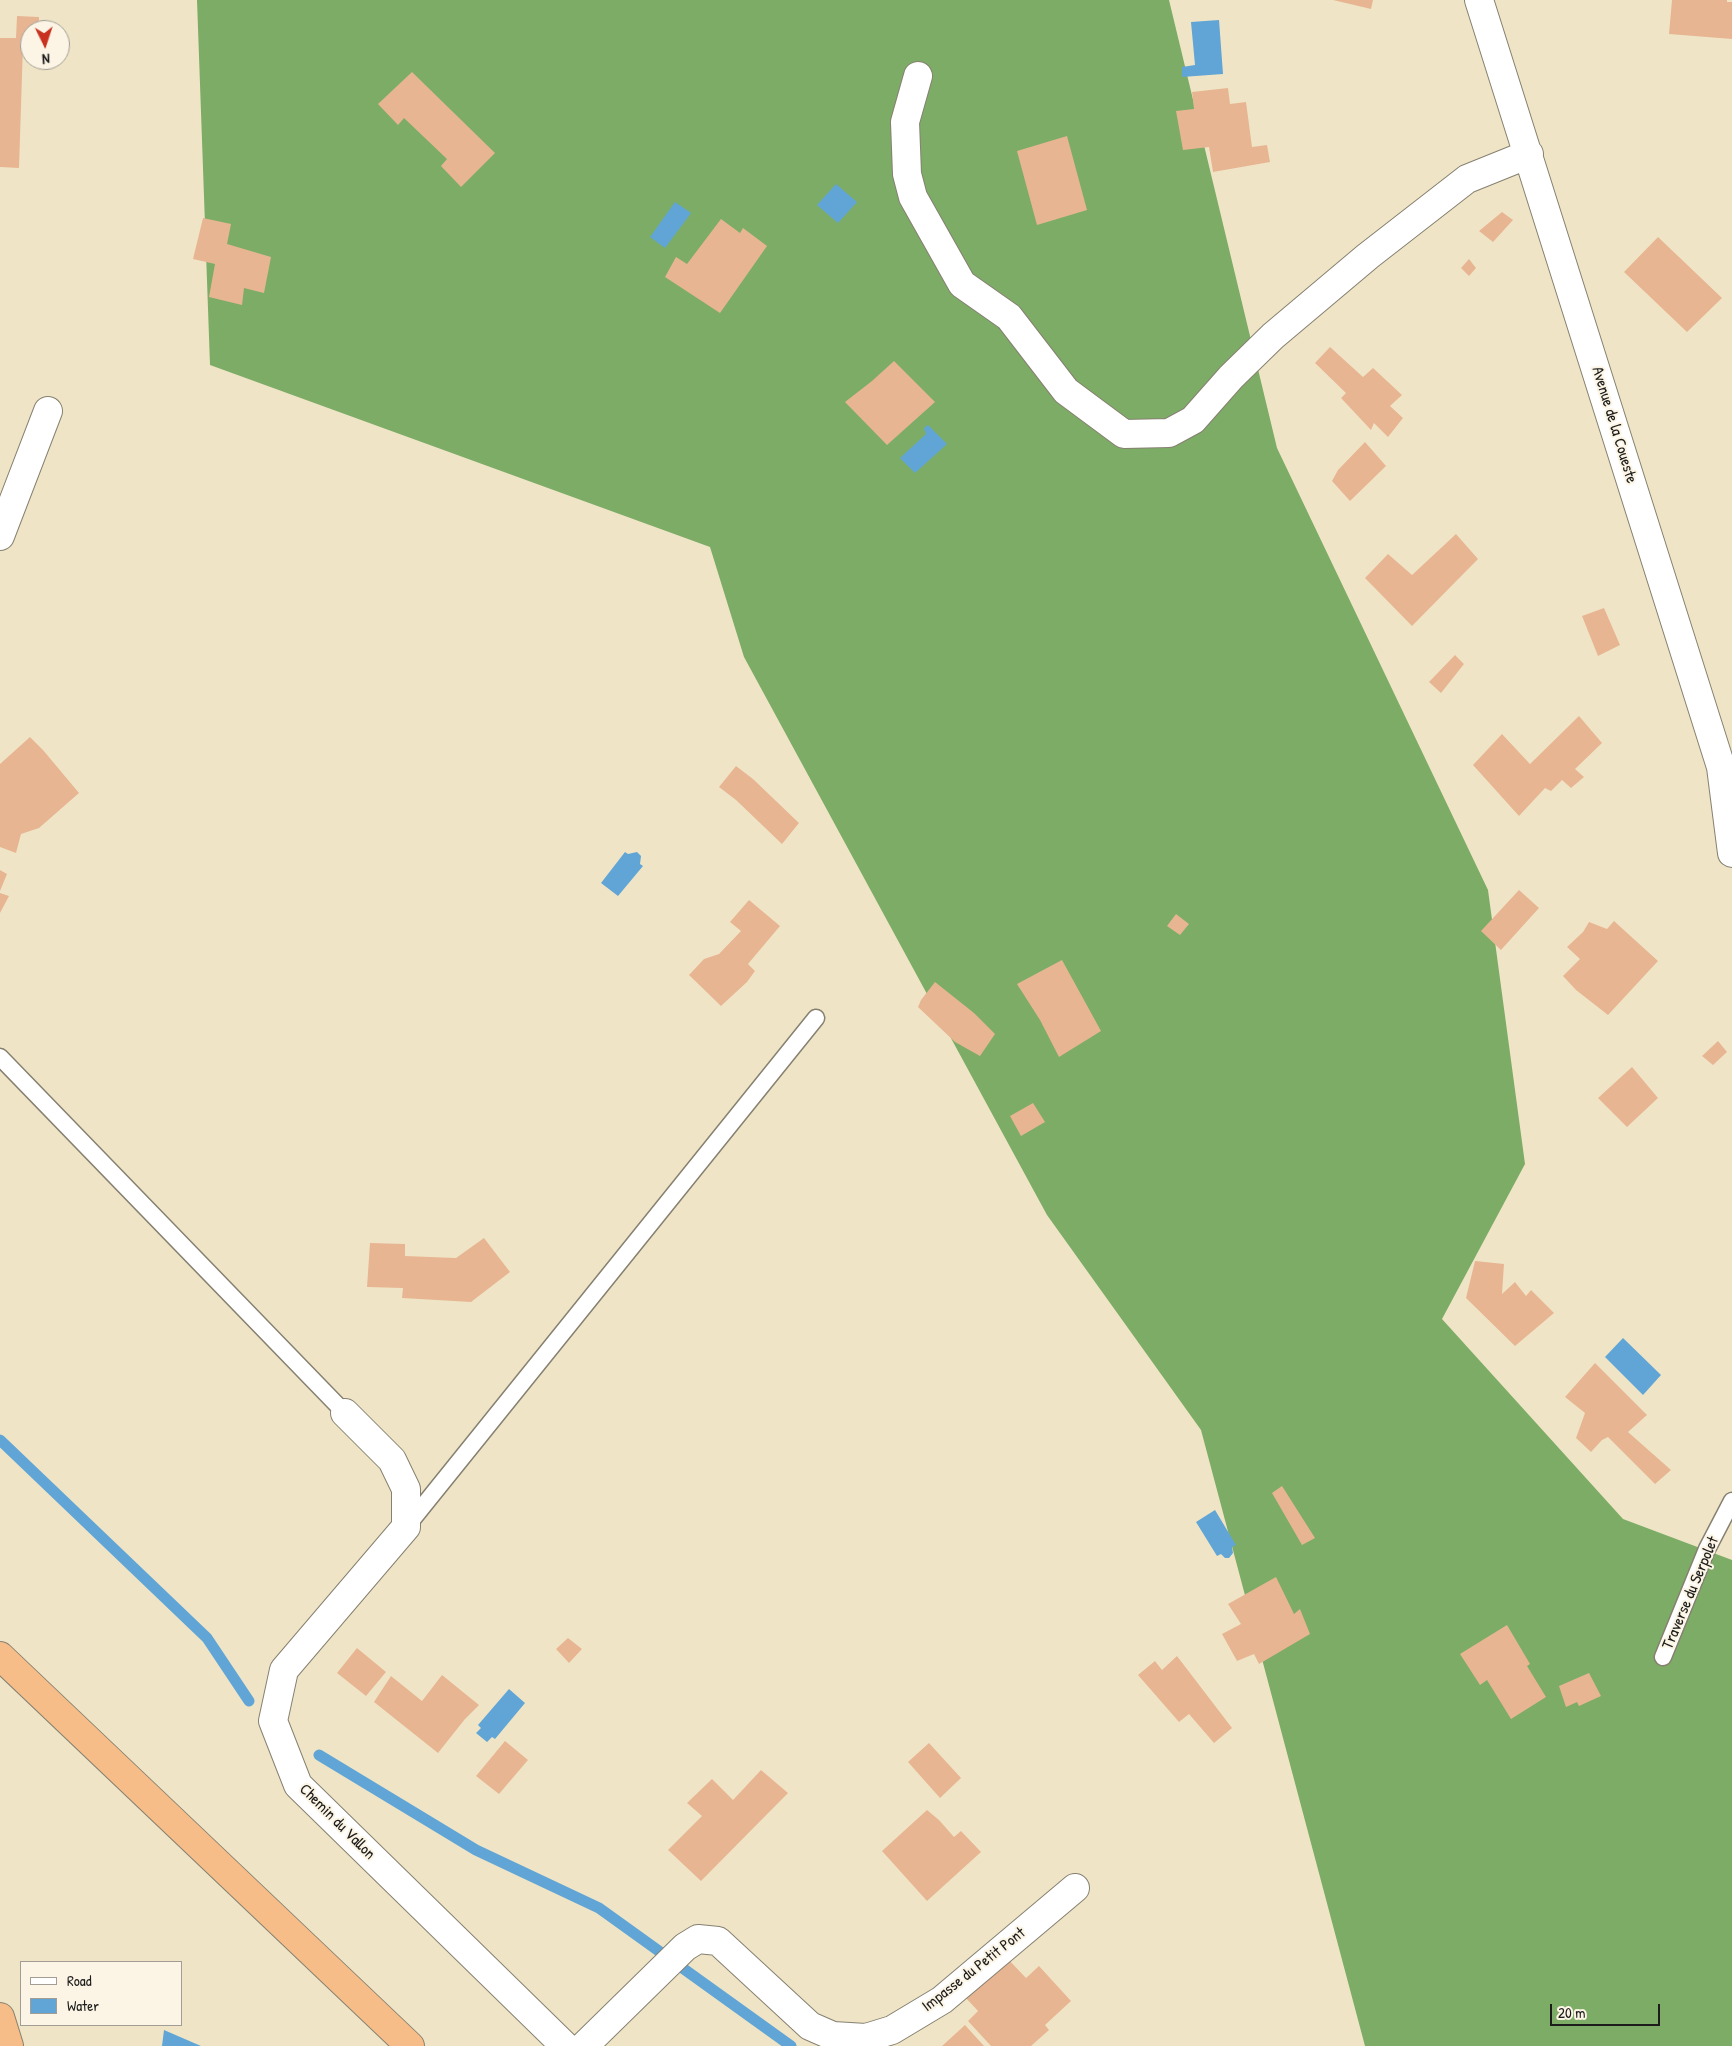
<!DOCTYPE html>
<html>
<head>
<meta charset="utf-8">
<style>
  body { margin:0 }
  #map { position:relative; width:1732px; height:2046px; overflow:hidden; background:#efe5c6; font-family:"Patrick Hand",sans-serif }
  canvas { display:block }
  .legend { position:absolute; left:20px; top:1961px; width:162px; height:65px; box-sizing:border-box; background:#fcf5e5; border:1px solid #a29e95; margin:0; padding:6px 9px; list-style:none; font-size:15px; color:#1c1c1c }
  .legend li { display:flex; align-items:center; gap:10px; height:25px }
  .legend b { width:25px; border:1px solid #a29e95 }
  .north { position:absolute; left:20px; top:20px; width:50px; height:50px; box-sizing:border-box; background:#fcf5e5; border:1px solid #a29e95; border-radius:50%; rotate:176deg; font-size:14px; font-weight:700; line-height:20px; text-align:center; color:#1c1c1c }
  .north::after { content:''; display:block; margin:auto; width:18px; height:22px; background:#c8321e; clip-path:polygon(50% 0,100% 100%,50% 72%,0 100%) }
  .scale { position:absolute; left:1550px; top:2004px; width:110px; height:22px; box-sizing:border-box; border:2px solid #1c1c1c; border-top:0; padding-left:6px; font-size:15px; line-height:18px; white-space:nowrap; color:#1c1c1c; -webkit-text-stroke:4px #fcf5e5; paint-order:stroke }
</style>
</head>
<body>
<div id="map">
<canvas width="1732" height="2046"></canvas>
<ul class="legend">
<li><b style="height:6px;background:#fff"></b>Road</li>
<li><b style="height:14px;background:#60a5d5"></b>Water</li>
</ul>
<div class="north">N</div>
<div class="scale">20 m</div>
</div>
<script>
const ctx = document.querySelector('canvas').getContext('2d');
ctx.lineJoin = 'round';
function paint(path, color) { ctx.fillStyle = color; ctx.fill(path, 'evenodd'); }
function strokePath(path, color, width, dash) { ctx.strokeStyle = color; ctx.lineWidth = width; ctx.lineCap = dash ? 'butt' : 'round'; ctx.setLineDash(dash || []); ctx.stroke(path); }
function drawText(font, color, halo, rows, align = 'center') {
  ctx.font = font + ' "Patrick Hand",sans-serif'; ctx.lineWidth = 4; ctx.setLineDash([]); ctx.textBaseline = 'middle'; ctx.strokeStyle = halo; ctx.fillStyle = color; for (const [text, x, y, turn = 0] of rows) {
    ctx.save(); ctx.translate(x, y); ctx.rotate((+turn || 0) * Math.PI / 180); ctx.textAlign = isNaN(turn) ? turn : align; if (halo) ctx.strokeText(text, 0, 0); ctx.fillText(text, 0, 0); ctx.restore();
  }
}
const forest = new Path2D(`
  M 197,0 L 1169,0 L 1277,448 L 1488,890 L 1525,1164 L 1442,1319 L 1623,1519 L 1732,1560 L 1732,2046 L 1365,2046 L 1201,1430 L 1047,1215 L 744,657 L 710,547 L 210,365 Z`);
const water = new Path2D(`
  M 1219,20 L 1223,74 L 1182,77 L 1182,67 L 1195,65 L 1191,22 Z
  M 836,184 L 857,202 L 838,223 L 817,205 Z
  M 675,202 L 691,213 L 665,248 L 650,237 Z
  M 928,425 L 947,444 L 915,473 L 900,458 L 926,434 L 924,428 Z
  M 625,852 L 628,854 L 637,852 L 641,856 L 640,864 L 643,866 L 618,896 L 601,883 Z
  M 1623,1338 L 1661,1375 L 1643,1395 L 1605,1357 Z
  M 1215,1510 L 1236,1545 L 1232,1547 L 1233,1553 L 1229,1558 L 1225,1558 L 1221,1554 L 1217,1556 L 1196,1522 Z
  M 509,1689 L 525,1703 L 495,1739 L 492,1737 L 487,1742 L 476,1733 L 481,1728 L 478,1725 Z
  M 164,2030 L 201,2046 L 162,2046 Z`);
const stream = new Path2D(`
  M 0,1440 L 207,1638 L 249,1701
  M 319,1755 L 476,1850 L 599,1908 L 791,2046`);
const building = new Path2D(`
  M 1333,0 L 1373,0 L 1371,9 Z
  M 1672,0 L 1727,0 L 1727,2 L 1732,2 L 1732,39 L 1669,34 Z
  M 17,16 L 39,17 L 39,30 L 30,30 L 30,45 L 23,45 L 19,168 L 0,167 L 0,38 L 16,38 Z
  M 412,72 L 495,153 L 461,187 L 441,166 L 447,159 L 404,118 L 398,125 L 378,104 Z
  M 1228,88 L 1230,104 L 1246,102 L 1252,147 L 1267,145 L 1270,162 L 1213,172 L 1209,147 L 1183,150 L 1176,111 L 1194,109 L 1192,92 Z
  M 1067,136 L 1087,210 L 1037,225 L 1017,151 Z
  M 1502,212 L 1513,220 L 1493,242 L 1479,231 Z
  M 203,218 L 231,224 L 227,244 L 271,257 L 264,293 L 244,288 L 242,305 L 209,297 L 215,264 L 193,259 Z
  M 721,219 L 740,233 L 743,228 L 767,246 L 720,313 L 665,277 L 676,257 L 687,264 Z
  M 1658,237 L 1722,298 L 1687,332 L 1624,272 Z
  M 1469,259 L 1476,268 L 1469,276 L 1461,268 Z
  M 1330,347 L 1363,377 L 1373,368 L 1402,395 L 1390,406 L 1403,418 L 1388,437 L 1374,423 L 1371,430 L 1341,398 L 1346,393 L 1315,363 Z
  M 894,361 L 935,402 L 887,445 L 845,402 L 872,381 Z
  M 1365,442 L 1386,466 L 1350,501 L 1332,481 L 1338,470 Z
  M 1456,534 L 1478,559 L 1412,626 L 1365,578 L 1388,554 L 1412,575 Z
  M 1604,608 L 1620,645 L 1598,656 L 1582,616 Z
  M 1455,655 L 1464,664 L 1441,693 L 1429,682 Z
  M 1579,716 L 1602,743 L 1575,769 L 1584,777 L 1571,788 L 1562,780 L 1551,791 L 1545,788 L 1519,816 L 1473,765 L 1502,734 L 1530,764 Z
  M 30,737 L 43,750 L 79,793 L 39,828 L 21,834 L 16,853 L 0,847 L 0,764 Z
  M 736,766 L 753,779 L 799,823 L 782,844 L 736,800 L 719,787 Z
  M 0,870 L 7,874 L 0,891 Z
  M 1519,890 L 1539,908 L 1501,950 L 1481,931 Z
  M 0,893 L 9,896 L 0,913 Z
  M 749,900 L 780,926 L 748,964 L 755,971 L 747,982 L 721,1006 L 689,975 L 704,959 L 719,954 L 741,931 L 730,922 Z
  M 1176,914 L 1189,924 L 1180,935 L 1167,926 Z
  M 1614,921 L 1658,961 L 1608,1015 L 1576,990 L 1563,976 L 1580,959 L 1567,947 L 1583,932 L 1589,922 L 1607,929 Z
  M 1062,960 L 1101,1031 L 1059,1057 L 1040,1020 L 1017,984 Z
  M 935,982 L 974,1013 L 995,1034 L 980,1056 L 955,1042 L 918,1007 L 921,1000 Z
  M 1718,1041 L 1727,1052 L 1713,1065 L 1702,1056 Z
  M 1632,1067 L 1658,1098 L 1627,1127 L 1598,1098 Z
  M 1033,1103 L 1045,1122 L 1021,1136 L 1010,1116 Z
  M 484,1238 L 510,1272 L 471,1302 L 402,1298 L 403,1288 L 367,1287 L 370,1243 L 405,1244 L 405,1256 L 456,1258 Z
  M 1475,1261 L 1504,1264 L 1502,1294 L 1515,1282 L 1526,1296 L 1531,1290 L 1554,1313 L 1515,1346 L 1466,1298 Z
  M 1595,1363 L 1647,1415 L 1628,1432 L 1671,1470 L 1655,1484 L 1608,1437 L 1602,1440 L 1591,1452 L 1576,1438 L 1585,1413 L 1565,1397 Z
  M 1282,1486 L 1315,1538 L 1302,1545 L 1272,1493 Z
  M 1276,1577 L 1294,1614 L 1300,1609 L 1310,1634 L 1259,1664 L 1254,1654 L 1237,1661 L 1222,1634 L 1241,1624 L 1228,1604 Z
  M 1507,1625 L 1530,1664 L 1527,1666 L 1546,1697 L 1511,1719 L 1487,1680 L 1480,1685 L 1460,1654 Z
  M 568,1638 L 582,1649 L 569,1663 L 556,1649 Z
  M 357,1648 L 386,1672 L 366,1696 L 337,1673 Z
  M 1177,1656 L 1232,1728 L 1214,1743 L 1189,1714 L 1179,1722 L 1138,1675 L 1155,1661 L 1162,1670 Z
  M 1589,1673 L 1601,1696 L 1579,1706 L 1577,1702 L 1566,1707 L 1559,1686 Z
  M 442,1675 L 479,1705 L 465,1719 L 438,1753 L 374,1702 L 391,1676 L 422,1701 Z
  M 505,1741 L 528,1760 L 499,1794 L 476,1776 Z
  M 929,1743 L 961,1778 L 940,1798 L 908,1762 Z
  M 761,1770 L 788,1793 L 701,1881 L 668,1850 L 702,1816 L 687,1803 L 712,1779 L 733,1800 Z
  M 927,1810 L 939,1820 L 954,1837 L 961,1831 L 981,1852 L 927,1901 L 882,1851 Z
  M 1007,1958 L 1026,1978 L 1039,1966 L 1071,2001 L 1045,2025 L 1049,2030 L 1031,2046 L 991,2046 L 968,2021 L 978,2011 L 965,1997 Z
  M 965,2025 L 984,2046 L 942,2046 Z`);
const lane = new Path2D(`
  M 0,1057 L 345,1413
  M 407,1526 L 816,1018
  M 1663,1657 L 1707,1549 L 1732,1501`);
const street = new Path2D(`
  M 1479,0 L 1721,767 L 1732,853
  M 918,76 L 905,122 L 907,174 L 913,197 L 962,284 L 1009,317 L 1066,391 L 1124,434 L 1169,433 L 1193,420 L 1231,377 L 1273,336 L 1368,256 L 1467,179 L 1529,154
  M 0,536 L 48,411
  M 345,1413 L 392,1460 L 406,1489 L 406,1527 L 284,1670 L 273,1721 L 298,1785 L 565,2046
  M 584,2046 L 685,1947 L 698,1939 L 718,1941 L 810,2026 L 833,2036 L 866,2038 L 892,2030 L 942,2000 L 1075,1888`);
const highway = new Path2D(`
  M 0,1656 L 410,2046
  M 0,2017 L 9,2046`);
const streetNames = [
  ["Avenue de la Coueste",1614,425,73],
  ["Traverse du Serpolet",1691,1593,-67],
  ["Chemin du Vallon",337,1822,45],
  ["Impasse du Petit Pont",974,1970,-38]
];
paint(forest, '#7dac67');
paint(water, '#60a5d5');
strokePath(stream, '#60a5d5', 11);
paint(building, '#e8b593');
strokePath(lane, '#868071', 19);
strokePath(street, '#868071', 30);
strokePath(highway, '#868071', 30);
strokePath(lane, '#fff', 16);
strokePath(street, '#fff', 28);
strokePath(highway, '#f7bd88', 28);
drawText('16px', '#1c1c1c', '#fcf5e5', streetNames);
</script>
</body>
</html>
